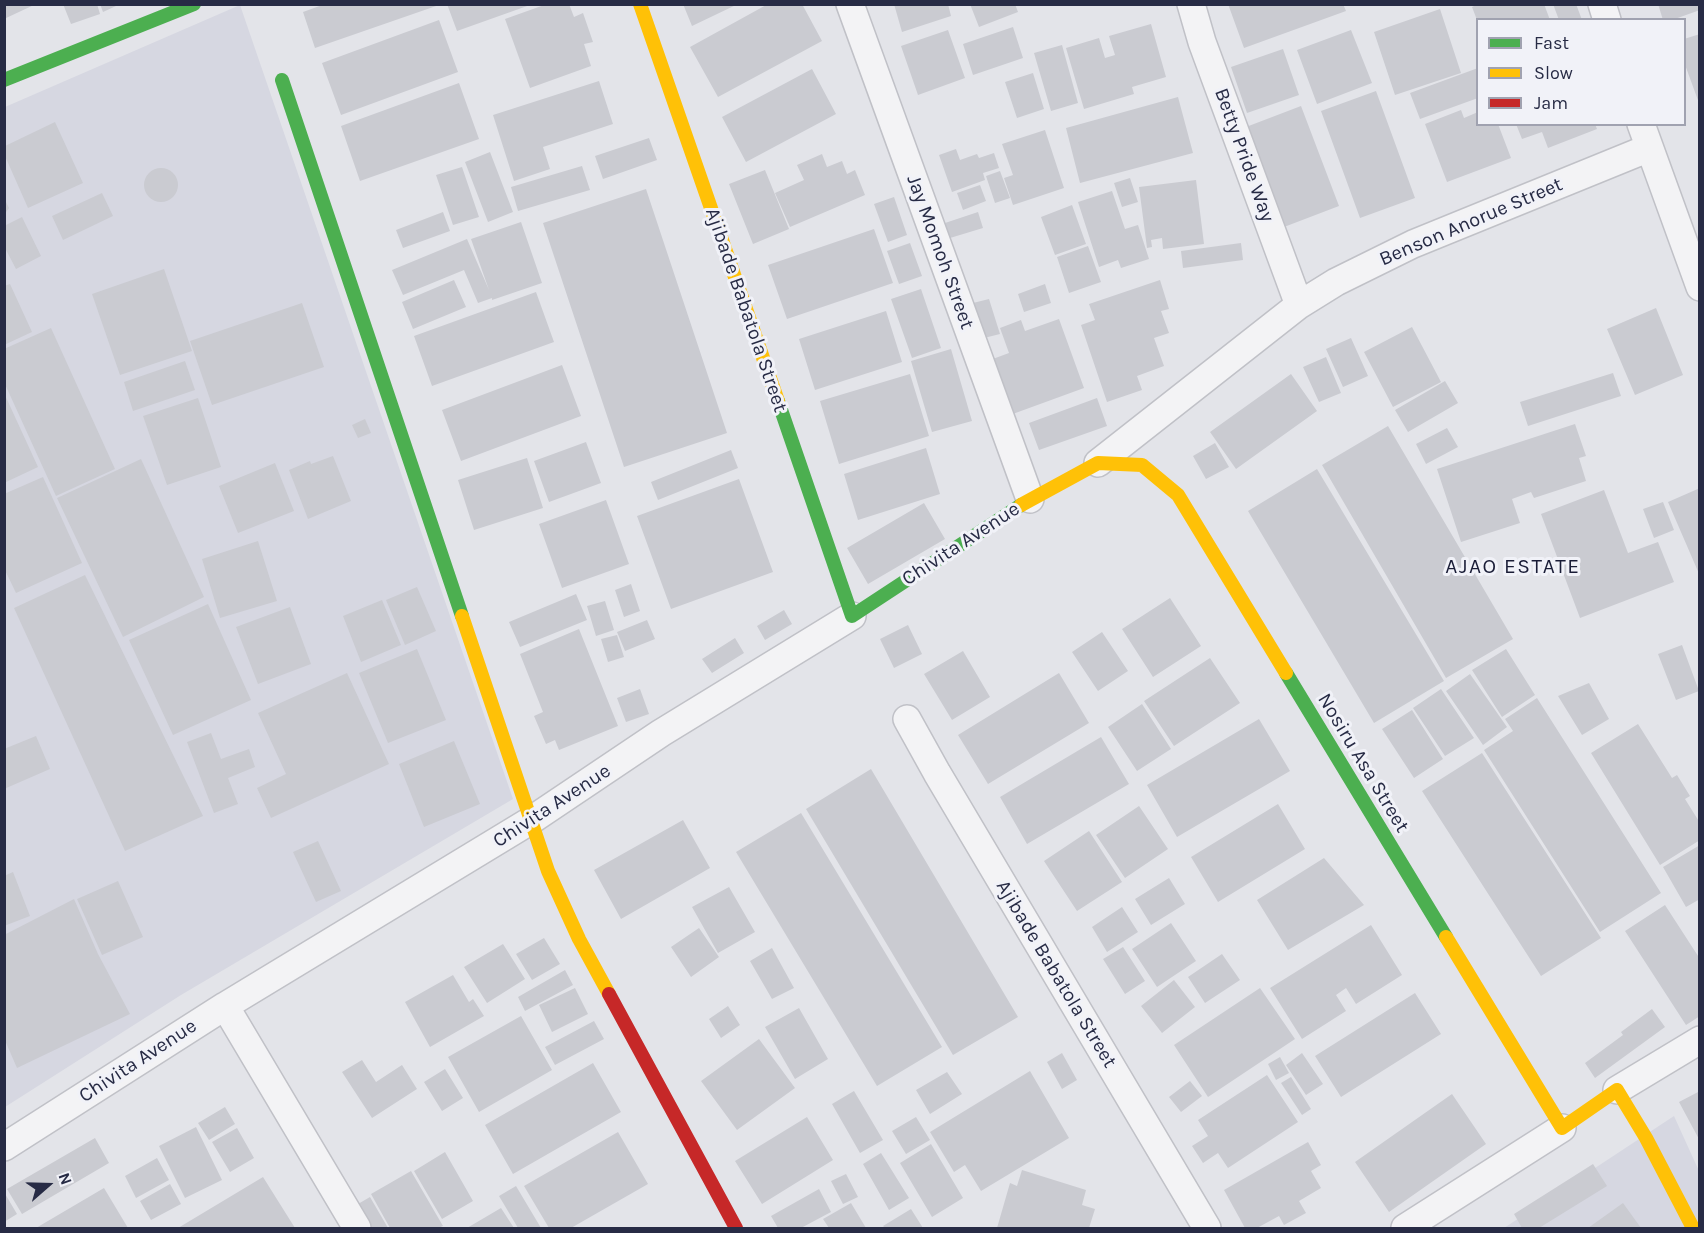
<!DOCTYPE html>
<html>
<head>
<meta charset="utf-8">
<style>
  body { margin:0 }
  #map { position:relative; width:1704px; height:1233px; overflow:hidden; background:#e3e4e9; font-family:Karla,sans-serif }
  canvas { display:block }
  .frame { position:absolute; inset:0; border:6px solid #272b45; pointer-events:none }
  .legend { position:absolute; left:1476px; top:18px; width:210px; height:108px; box-sizing:border-box; background:#f1f2f8; border:2px solid #a0a2b0; margin:0; padding:8px 10px; list-style:none; font-size:18px; color:#272b45 }
  .legend li { display:flex; align-items:center; gap:12px; height:30px }
  .legend b { width:30px; border:2px solid #a0a2b0 }
  .north { position:absolute; left:18px; top:1155px; width:60px; height:60px; -webkit-text-stroke:4px #f1f2f8; paint-order:stroke; rotate:70deg; font-size:16px; font-weight:700; line-height:24px; text-align:center; color:#272b45 }
  .north::after { content:''; display:block; margin:auto; width:21px; height:27px; background:#272b45; clip-path:polygon(50% 0,100% 100%,50% 72%,0 100%) }
</style>
</head>
<body>
<div id="map">
<canvas width="1704" height="1233"></canvas>
<div class="frame"></div>
<ul class="legend">
<li><b style="height:8px;background:#4caf50"></b>Fast</li>
<li><b style="height:8px;background:#ffc107"></b>Slow</li>
<li><b style="height:8px;background:#c62828"></b>Jam</li>
</ul>
<div class="north">N</div>
</div>
<script>
const ctx = document.querySelector('canvas').getContext('2d');
ctx.lineJoin = 'round';
function paint(path, color) { ctx.fillStyle = color; ctx.fill(path, 'evenodd'); }
function strokePath(path, color, width, dash) { ctx.strokeStyle = color; ctx.lineWidth = width; ctx.lineCap = dash ? 'butt' : 'round'; ctx.setLineDash(dash || []); ctx.stroke(path); }
function drawText(font, color, halo, rows, align = 'center') {
  ctx.font = font + ' Karla,sans-serif'; ctx.lineWidth = 6; ctx.setLineDash([]); ctx.textBaseline = 'middle'; ctx.strokeStyle = halo; ctx.fillStyle = color; for (const [text, x, y, turn = 0] of rows) {
    ctx.save(); ctx.translate(x, y); ctx.rotate((+turn || 0) * Math.PI / 180); ctx.textAlign = isNaN(turn) ? turn : align; if (halo) ctx.strokeText(text, 0, 0); ctx.fillText(text, 0, 0); ctx.restore();
  }
}
const built = new Path2D(`
  M 240,5 L 513,799 L 181,995 L 5,1107 L 5,107 Z
  M 1674,1116 L 1699,1171 L 1699,1228 L 1504,1228 Z`);
const building = new Path2D(`
  M 4,4 L 36,4 L 4,19 Z
  M 63,4 L 97,4 L 100,14 L 71,24 Z
  M 100,4 L 115,4 L 116,6 L 103,12 Z
  M 325,4 L 439,4 L 439,5 L 315,48 L 303,12 Z
  M 447,4 L 530,4 L 530,5 L 457,31 Z
  M 547,4 L 569,4 L 574,17 L 583,13 L 593,42 L 584,44 L 591,66 L 530,88 L 505,19 Z
  M 683,4 L 738,4 L 692,26 Z
  M 768,4 L 802,4 L 822,41 L 718,97 L 690,47 Z
  M 894,4 L 948,4 L 951,16 L 902,32 Z
  M 970,4 L 1015,4 L 1018,12 L 979,27 Z
  M 1228,4 L 1343,4 L 1346,11 L 1244,48 Z
  M 1478,4 L 1544,4 L 1550,20 L 1477,20 L 1472,7 Z
  M 1553,4 L 1576,4 L 1582,20 L 1559,20 Z
  M 1658,4 L 1700,4 L 1700,10 L 1672,20 L 1663,20 Z
  M 1440,9 L 1461,73 L 1395,95 L 1374,32 Z
  M 439,20 L 458,72 L 341,115 L 322,63 Z
  M 1151,24 L 1166,77 L 1132,87 L 1134,94 L 1084,109 L 1066,48 L 1099,38 L 1105,58 L 1115,55 L 1109,36 Z
  M 1013,27 L 1023,58 L 973,75 L 963,44 Z
  M 948,30 L 965,78 L 918,95 L 901,46 Z
  M 1351,30 L 1372,83 L 1317,104 L 1297,50 Z
  M 1700,34 L 1700,103 L 1699,103 L 1684,62 L 1684,39 Z
  M 1062,45 L 1078,103 L 1051,111 L 1034,53 Z
  M 1283,49 L 1299,95 L 1247,113 L 1231,67 Z
  M 1478,68 L 1478,98 L 1420,119 L 1410,93 Z
  M 812,69 L 836,114 L 746,162 L 722,117 Z
  M 1033,73 L 1044,109 L 1017,118 L 1005,82 Z
  M 599,81 L 613,124 L 543,147 L 550,169 L 514,181 L 493,115 Z
  M 459,83 L 479,139 L 360,181 L 341,126 Z
  M 1376,91 L 1415,198 L 1360,218 L 1321,111 Z
  M 1178,97 L 1193,153 L 1080,183 L 1066,128 Z
  M 1301,106 L 1339,206 L 1284,227 L 1246,127 Z
  M 1461,110 L 1464,118 L 1478,112 L 1478,124 L 1498,124 L 1511,158 L 1447,182 L 1425,124 Z
  M 55,122 L 83,183 L 28,208 L 5,156 L 5,146 Z
  M 1516,124 L 1595,124 L 1597,129 L 1548,148 L 1542,132 L 1522,139 Z
  M 1045,130 L 1064,188 L 1013,205 L 1004,178 L 1013,175 L 1002,144 Z
  M 649,138 L 657,160 L 603,179 L 595,156 Z
  M 956,149 L 960,160 L 977,154 L 979,158 L 994,153 L 999,168 L 983,173 L 985,180 L 952,192 L 939,155 Z
  M 490,152 L 513,212 L 488,222 L 465,162 Z
  M 822,154 L 827,167 L 842,161 L 847,174 L 855,170 L 865,195 L 790,227 L 775,193 L 804,180 L 797,165 Z
  M 582,166 L 590,190 L 518,211 L 511,187 Z
  M 462,167 L 479,217 L 453,225 L 436,175 Z
  M144 185a17 17 0 1 1 34 0a17 17 0 1 1-34 0Z
  M 765,170 L 789,229 L 753,244 L 729,184 Z
  M 1000,171 L 1010,198 L 995,203 L 986,176 Z
  M 1130,178 L 1138,202 L 1122,207 L 1114,183 Z
  M 1196,180 L 1204,244 L 1163,249 L 1162,238 L 1151,240 L 1152,247 L 1147,248 L 1139,187 Z
  M 980,185 L 986,201 L 963,210 L 957,193 Z
  M 646,189 L 727,433 L 624,467 L 543,223 Z
  M 1112,191 L 1125,229 L 1138,225 L 1149,259 L 1121,268 L 1118,260 L 1099,267 L 1078,202 Z
  M 102,193 L 113,216 L 63,240 L 52,216 Z
  M 894,197 L 907,235 L 888,242 L 874,204 Z
  M 4,198 L 9,208 L 4,215 Z
  M 1072,205 L 1086,244 L 1055,255 L 1041,217 Z
  M 443,212 L 450,231 L 403,248 L 396,230 Z
  M 978,212 L 983,228 L 950,238 L 945,223 Z
  M 22,217 L 41,256 L 16,269 L 4,246 L 4,226 Z
  M 521,222 L 542,283 L 492,300 L 492,298 L 478,303 L 464,270 L 403,295 L 392,270 L 467,239 L 489,290 L 471,239 Z
  M 874,229 L 893,283 L 787,319 L 768,265 Z
  M 910,243 L 922,276 L 899,284 L 887,251 Z
  M 1241,243 L 1243,260 L 1183,268 L 1181,251 Z
  M 1088,246 L 1101,282 L 1069,293 L 1057,257 Z
  M 164,269 L 192,351 L 120,375 L 92,294 Z
  M 454,280 L 466,307 L 413,329 L 402,302 Z
  M 1160,280 L 1169,309 L 1161,311 L 1169,333 L 1154,338 L 1164,366 L 1137,376 L 1142,390 L 1107,402 L 1081,325 L 1095,320 L 1089,304 Z
  M 10,284 L 32,332 L 4,345 L 4,286 Z
  M 1045,284 L 1051,303 L 1024,312 L 1018,294 Z
  M 921,289 L 941,348 L 912,358 L 891,299 Z
  M 536,292 L 554,342 L 432,386 L 414,336 Z
  M 989,299 L 1000,334 L 984,338 L 973,303 Z
  M 302,303 L 324,367 L 212,405 L 190,341 Z
  M 1656,308 L 1683,375 L 1635,395 L 1607,329 Z
  M 886,311 L 902,362 L 815,390 L 799,339 Z
  M 1059,319 L 1084,388 L 1010,415 L 990,360 L 1009,353 L 1000,328 L 1021,320 L 1025,331 Z
  M 1412,327 L 1441,382 L 1393,407 L 1364,352 Z
  M 51,328 L 115,469 L 56,496 L 4,382 L 4,349 Z
  M 1351,338 L 1368,376 L 1343,387 L 1326,349 Z
  M 951,349 L 972,421 L 932,432 L 911,361 Z
  M 1326,357 L 1341,393 L 1319,402 L 1303,367 Z
  M 185,361 L 195,390 L 133,411 L 124,382 Z
  M 562,365 L 581,416 L 461,461 L 442,410 Z
  M 1613,373 L 1621,396 L 1528,426 L 1520,402 Z
  M 910,374 L 929,436 L 839,464 L 820,401 Z
  M 1291,374 L 1317,411 L 1236,469 L 1210,432 Z
  M 1445,381 L 1458,403 L 1408,432 L 1395,410 Z
  M 4,393 L 38,467 L 4,483 Z
  M 198,398 L 221,467 L 167,485 L 143,416 Z
  M 1097,398 L 1107,426 L 1039,450 L 1029,423 Z
  M 365,419 L 371,433 L 358,438 L 352,425 Z
  M 1575,424 L 1586,456 L 1579,458 L 1586,481 L 1534,498 L 1531,492 L 1512,499 L 1520,523 L 1461,542 L 1437,469 Z
  M 1388,426 L 1513,639 L 1446,678 L 1322,465 Z
  M 1447,428 L 1458,447 L 1426,464 L 1416,444 Z
  M 586,442 L 601,483 L 549,502 L 534,461 Z
  M 1215,443 L 1229,467 L 1206,479 L 1193,456 Z
  M 926,448 L 940,494 L 858,520 L 844,474 Z
  M 731,450 L 738,468 L 658,500 L 651,482 Z
  M 333,456 L 351,501 L 308,519 L 289,470 L 310,461 L 311,464 Z
  M 527,458 L 543,508 L 474,530 L 458,480 Z
  M 141,459 L 204,597 L 123,637 L 57,498 Z
  M 275,463 L 294,511 L 238,533 L 219,486 Z
  M 1317,469 L 1444,681 L 1374,723 L 1248,511 Z
  M 43,477 L 82,563 L 16,593 L 4,568 L 4,494 Z
  M 739,479 L 773,572 L 671,609 L 637,516 Z
  M 1700,488 L 1700,576 L 1668,502 Z
  M 1604,490 L 1628,553 L 1658,542 L 1674,582 L 1580,618 L 1541,514 Z
  M 606,500 L 629,564 L 562,588 L 539,524 Z
  M 1663,502 L 1674,530 L 1654,538 L 1643,509 Z
  M 924,503 L 945,539 L 868,584 L 847,548 Z
  M 258,541 L 277,601 L 220,618 L 202,559 Z
  M 85,575 L 203,816 L 125,851 L 14,608 Z
  M 631,584 L 640,611 L 624,617 L 615,590 Z
  M 417,587 L 436,631 L 405,645 L 386,600 Z
  M 576,594 L 587,620 L 520,647 L 509,622 Z
  M 1170,598 L 1201,646 L 1153,677 L 1122,629 Z
  M 382,600 L 401,645 L 361,662 L 343,616 Z
  M 605,601 L 614,630 L 596,636 L 587,606 Z
  M 208,604 L 251,700 L 173,735 L 129,640 Z
  M 290,607 L 311,664 L 258,684 L 236,627 Z
  M 784,610 L 792,624 L 765,640 L 757,626 Z
  M 647,620 L 655,639 L 625,651 L 617,632 Z
  M 908,625 L 922,654 L 894,668 L 880,639 Z
  M 579,629 L 618,726 L 559,750 L 555,740 L 546,744 L 534,716 L 543,712 L 520,654 Z
  M 1102,632 L 1128,671 L 1098,691 L 1072,652 Z
  M 617,635 L 624,657 L 608,662 L 601,639 Z
  M 735,638 L 744,653 L 712,673 L 702,659 Z
  M 1682,645 L 1699,691 L 1676,700 L 1658,654 Z
  M 417,649 L 446,720 L 388,743 L 359,673 Z
  M 1506,649 L 1535,695 L 1502,717 L 1472,670 Z
  M 963,651 L 990,697 L 952,720 L 924,674 Z
  M 1210,658 L 1240,703 L 1174,746 L 1144,701 Z
  M 347,673 L 389,764 L 271,818 L 257,788 L 286,774 L 258,713 Z
  M 1059,673 L 1089,723 L 988,784 L 958,735 Z
  M 1470,674 L 1507,727 L 1483,745 L 1446,691 Z
  M 1589,683 L 1609,719 L 1582,735 L 1558,696 Z
  M 640,689 L 649,714 L 626,722 L 617,698 Z
  M 1441,689 L 1474,738 L 1445,756 L 1413,708 Z
  M 1537,698 L 1661,893 L 1600,932 L 1484,750 L 1513,731 L 1505,719 Z
  M 1142,704 L 1171,749 L 1137,771 L 1108,727 Z
  M 1412,710 L 1443,759 L 1414,778 L 1382,729 Z
  M 1259,719 L 1290,771 L 1177,837 L 1147,785 Z
  M 1638,724 L 1672,778 L 1677,775 L 1690,796 L 1685,799 L 1700,823 L 1700,840 L 1660,865 L 1591,753 Z
  M 211,733 L 221,759 L 249,749 L 255,767 L 228,778 L 238,804 L 214,813 L 187,742 Z
  M 36,736 L 50,769 L 4,789 L 4,749 Z
  M 1101,737 L 1129,784 L 1027,844 L 1000,797 Z
  M 454,741 L 480,804 L 424,827 L 399,764 Z
  M 1482,753 L 1601,938 L 1541,976 L 1422,791 Z
  M 871,769 L 1018,1017 L 953,1055 L 806,809 Z
  M 1278,804 L 1305,849 L 1218,902 L 1191,857 Z
  M 1139,806 L 1168,849 L 1125,878 L 1096,835 Z
  M 801,813 L 942,1047 L 877,1086 L 736,852 Z
  M 683,820 L 710,868 L 621,919 L 594,870 Z
  M 1089,831 L 1122,882 L 1077,911 L 1044,861 Z
  M 318,841 L 341,891 L 316,902 L 293,852 Z
  M 1700,845 L 1700,899 L 1686,907 L 1663,867 Z
  M 1324,858 L 1364,905 L 1288,950 L 1257,900 Z
  M 13,872 L 30,916 L 4,926 L 4,876 Z
  M 1169,878 L 1185,904 L 1151,925 L 1135,899 Z
  M 118,881 L 143,937 L 102,955 L 77,899 Z
  M 729,887 L 755,932 L 718,953 L 692,907 Z
  M 74,899 L 98,954 L 130,1014 L 17,1068 L 4,1038 L 4,935 Z
  M 1665,905 L 1700,959 L 1700,1016 L 1686,1025 L 1625,931 Z
  M 1122,907 L 1138,932 L 1107,952 L 1092,927 Z
  M 1171,923 L 1196,961 L 1157,987 L 1132,949 Z
  M 1371,925 L 1402,975 L 1356,1004 L 1346,988 L 1336,995 L 1346,1011 L 1302,1039 L 1270,988 Z
  M 699,928 L 719,957 L 691,977 L 671,947 Z
  M 544,938 L 560,964 L 532,980 L 516,954 Z
  M 503,944 L 525,979 L 487,1003 L 464,967 Z
  M 1123,947 L 1145,981 L 1125,994 L 1103,959 Z
  M 772,948 L 794,988 L 772,999 L 750,961 Z
  M 1222,954 L 1240,980 L 1205,1003 L 1188,977 Z
  M 565,970 L 573,985 L 525,1011 L 518,997 Z
  M 453,975 L 469,1002 L 473,999 L 484,1016 L 430,1047 L 405,1002 Z
  M 1174,980 L 1195,1007 L 1162,1033 L 1141,1006 Z
  M 575,988 L 588,1014 L 552,1032 L 539,1005 Z
  M 1260,988 L 1295,1039 L 1208,1097 L 1174,1045 Z
  M 1415,993 L 1441,1034 L 1341,1097 L 1315,1056 Z
  M 728,1006 L 740,1025 L 721,1038 L 709,1019 Z
  M 799,1008 L 828,1059 L 795,1079 L 765,1027 Z
  M 1652,1009 L 1665,1027 L 1595,1078 L 1585,1063 L 1623,1035 L 1621,1032 Z
  M 521,1016 L 552,1070 L 479,1112 L 448,1057 Z
  M 594,1021 L 604,1039 L 555,1065 L 545,1047 Z
  M 759,1039 L 795,1088 L 737,1130 L 701,1081 Z
  M 1062,1053 L 1077,1080 L 1062,1089 L 1047,1062 Z
  M 1302,1053 L 1323,1084 L 1306,1095 L 1286,1065 Z
  M 1280,1057 L 1289,1073 L 1276,1080 L 1268,1064 Z
  M 362,1060 L 376,1082 L 402,1065 L 417,1089 L 372,1118 L 342,1072 Z
  M 593,1063 L 621,1112 L 513,1174 L 485,1125 Z
  M 445,1069 L 463,1098 L 442,1111 L 424,1082 Z
  M 1030,1071 L 1069,1138 L 981,1191 L 965,1165 L 954,1172 L 930,1132 Z
  M 947,1072 L 962,1094 L 930,1114 L 916,1090 Z
  M 1267,1075 L 1298,1122 L 1228,1168 L 1218,1153 L 1203,1163 L 1192,1146 L 1208,1136 L 1198,1120 Z
  M 1291,1077 L 1311,1109 L 1302,1115 L 1281,1083 Z
  M 1190,1081 L 1202,1096 L 1181,1112 L 1169,1097 Z
  M 854,1091 L 883,1140 L 860,1153 L 832,1104 Z
  M 1700,1091 L 1700,1141 L 1679,1102 Z
  M 1452,1094 L 1486,1144 L 1389,1212 L 1355,1162 Z
  M 225,1107 L 235,1124 L 209,1140 L 198,1123 Z
  M 807,1117 L 833,1160 L 762,1204 L 735,1161 Z
  M 916,1117 L 930,1140 L 906,1154 L 892,1131 Z
  M 196,1127 L 222,1180 L 185,1198 L 159,1146 Z
  M 237,1128 L 254,1158 L 230,1172 L 212,1142 Z
  M 618,1132 L 648,1184 L 571,1228 L 549,1228 L 524,1186 Z
  M 95,1138 L 109,1163 L 22,1214 L 7,1189 Z
  M 1308,1142 L 1321,1165 L 1311,1171 L 1321,1188 L 1299,1201 L 1306,1213 L 1284,1225 L 1279,1216 L 1257,1228 L 1245,1228 L 1224,1190 Z
  M 931,1144 L 963,1198 L 932,1217 L 900,1163 Z
  M 445,1152 L 473,1201 L 442,1219 L 414,1171 Z
  M 881,1153 L 909,1198 L 889,1210 L 863,1164 Z
  M 157,1158 L 169,1180 L 136,1198 L 125,1176 Z
  M 1593,1164 L 1607,1186 L 1539,1228 L 1522,1228 L 1514,1214 Z
  M 1022,1170 L 1086,1190 L 1082,1205 L 1095,1209 L 1089,1228 L 997,1228 L 1010,1183 L 1017,1186 Z
  M 411,1171 L 443,1226 L 438,1228 L 390,1228 L 371,1194 Z
  M 846,1174 L 858,1197 L 843,1204 L 831,1181 Z
  M 263,1177 L 295,1228 L 178,1228 Z
  M 170,1184 L 181,1204 L 151,1220 L 140,1201 Z
  M 516,1186 L 541,1228 L 518,1228 L 499,1196 Z
  M 104,1188 L 128,1228 L 36,1228 Z
  M 819,1189 L 831,1212 L 801,1228 L 778,1228 L 771,1216 Z
  M 4,1192 L 17,1214 L 4,1222 Z
  M 370,1197 L 388,1228 L 372,1228 L 358,1204 Z
  M 851,1203 L 866,1228 L 829,1228 L 823,1219 Z
  M 1623,1203 L 1641,1228 L 1588,1228 Z
  M 501,1208 L 514,1228 L 467,1228 Z
  M 911,1209 L 923,1228 L 885,1228 L 883,1226 Z`);
const street = new Path2D(`
  M 850,4 L 1030,499
  M 1191,4 L 1202,42 L 1299,305
  M 1602,4 L 1607,20
  M 1641,124 L 1700,287
  M 1098,463 L 1299,305 L 1336,282 L 1413,244 L 1649,148
  M 907,719 L 937,773 L 1207,1228
  M 225,1006 L 357,1228
  M 1617,1090 L 1700,1040
  M 4,1147 L 225,1006 L 530,821 L 661,733 L 852,616
  M 1405,1228 L 1562,1128`);
const fast = new Path2D(`
  M 4,80 L 194,4
  M 282,80 L 462,616
  M 778,401 L 852,616 L 1021,505
  M 1286,673 L 1446,937`);
const slow = new Path2D(`
  M 640,4 L 778,401
  M 1021,505 L 1098,463 L 1142,465 L 1178,495 L 1286,673
  M 462,616 L 548,871 L 579,939 L 609,994
  M 1446,937 L 1562,1128 L 1617,1090 L 1646,1138 L 1693,1228`);
const jam = new Path2D(`
  M 609,994 L 736,1228`);
const streetNames = [
  ["Betty Pride Way",1244,155,70],
  ["Benson Anorue Street",1471,222,-23],
  ["Jay Momoh Street",940,252,70],
  ["Ajibade Babatola Street",746,310,71],
  ["Chivita Avenue",961,544,-33],
  ["Nosiru Asa Street",1363,763,59],
  ["Chivita Avenue",552,806,-33],
  ["Ajibade Babatola Street",1056,974,59],
  ["Chivita Avenue",138,1061,-33]
];
const neighbourhoodNames = [
  ["AJAO ESTATE",1513,567]
];
paint(built, '#d6d7e1');
paint(building, '#cacbd1');
strokePath(street, '#c0c1c7', 30);
strokePath(street, '#f3f3f5', 27);
strokePath(fast, '#4caf50', 14);
strokePath(slow, '#ffc107', 14);
strokePath(jam, '#c62828', 14);
drawText('20px', '#272b45', '#f1f2f8', streetNames);
ctx.letterSpacing = '1.5px';
drawText('21px', '#191c36', '#f1f2f8', neighbourhoodNames);
ctx.letterSpacing = '0px';
</script>
</body>
</html>
